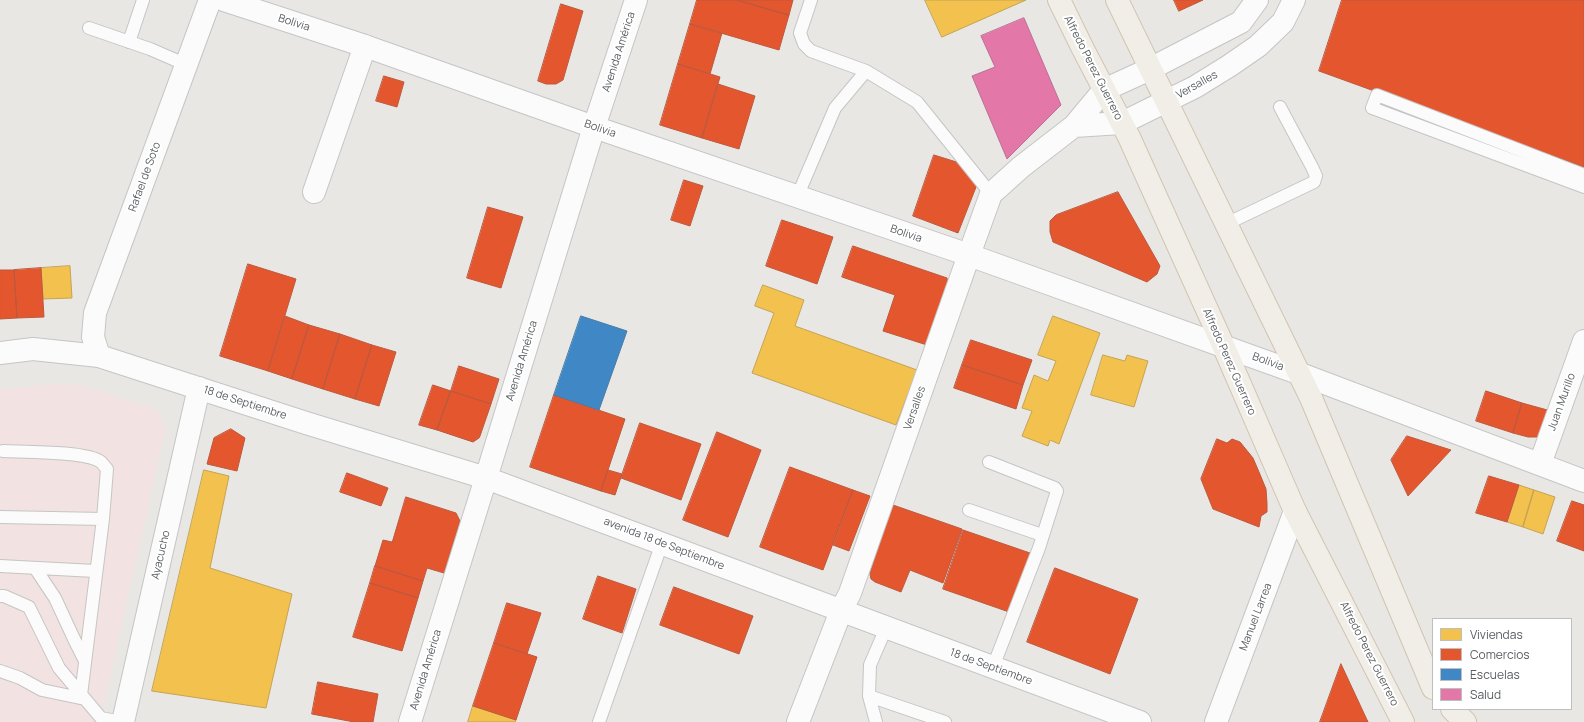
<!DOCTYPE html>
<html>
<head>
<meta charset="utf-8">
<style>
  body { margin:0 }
  #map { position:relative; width:1584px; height:722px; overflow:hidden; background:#e9e7e4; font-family:Manrope,sans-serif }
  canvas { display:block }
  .legend { position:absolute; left:1432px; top:618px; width:140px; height:92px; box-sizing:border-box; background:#fff; border:1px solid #bdbfc0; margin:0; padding:5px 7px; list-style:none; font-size:12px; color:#5a5e62 }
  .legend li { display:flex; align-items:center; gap:8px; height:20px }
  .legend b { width:20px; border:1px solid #bdbfc0 }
</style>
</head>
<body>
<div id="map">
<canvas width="1584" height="722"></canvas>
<ul class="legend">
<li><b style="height:11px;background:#f2c14e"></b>Viviendas</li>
<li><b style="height:11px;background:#e4572e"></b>Comercios</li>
<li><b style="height:11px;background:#3f88c5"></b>Escuelas</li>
<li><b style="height:11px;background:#e377a8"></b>Salud</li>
</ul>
</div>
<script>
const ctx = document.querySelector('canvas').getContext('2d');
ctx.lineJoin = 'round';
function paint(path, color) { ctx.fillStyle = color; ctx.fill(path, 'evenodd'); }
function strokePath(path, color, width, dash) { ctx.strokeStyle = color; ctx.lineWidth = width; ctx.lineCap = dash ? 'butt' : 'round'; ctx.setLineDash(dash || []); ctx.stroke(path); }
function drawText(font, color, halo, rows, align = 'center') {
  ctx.font = font + ' Manrope,sans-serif'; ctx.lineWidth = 4; ctx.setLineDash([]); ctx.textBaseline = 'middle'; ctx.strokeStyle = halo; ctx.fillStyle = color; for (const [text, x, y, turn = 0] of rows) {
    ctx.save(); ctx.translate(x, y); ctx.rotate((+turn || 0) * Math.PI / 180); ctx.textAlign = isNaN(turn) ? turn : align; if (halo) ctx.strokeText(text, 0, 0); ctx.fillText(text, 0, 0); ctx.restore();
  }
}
const medical = new Path2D(`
  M 54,384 L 80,385 L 152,408 L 159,413 L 162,420 L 165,431 L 100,722 L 0,722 L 0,390 Z`);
const homes = new Path2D(`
  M 925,0 L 1026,0 L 942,37 Z
  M 70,266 L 72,298 L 43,299 L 41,268 Z
  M 763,285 L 804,300 L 795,326 L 917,370 L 896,425 L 752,373 L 774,313 L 755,306 Z
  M 1053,316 L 1100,333 L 1059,444 L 1050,440 L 1048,446 L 1022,436 L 1032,411 L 1022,408 L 1034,375 L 1048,381 L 1056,361 L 1038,355 Z
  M 1103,355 L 1125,361 L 1127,355 L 1148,361 L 1134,407 L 1091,395 Z
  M 204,470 L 229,476 L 210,568 L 292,594 L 266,708 L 152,691 Z
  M 1519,485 L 1534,490 L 1523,527 L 1507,522 Z
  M 1534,490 L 1555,497 L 1543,534 L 1523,527 Z
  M 473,706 L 516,720 L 515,722 L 468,722 Z`);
const shops = new Path2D(`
  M 697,0 L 737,0 L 789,15 L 779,50 L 690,24 Z
  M 737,0 L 793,0 L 789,15 Z
  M 1174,0 L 1203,0 L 1179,11 Z
  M 1342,0 L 1584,0 L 1584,167 L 1319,71 Z
  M 561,4 L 583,11 L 563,80 L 556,84 L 546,84 L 538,81 Z
  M 690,24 L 722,33 L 710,74 L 678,64 Z
  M 678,64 L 720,77 L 702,138 L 660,125 Z
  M 384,76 L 404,82 L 397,107 L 376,101 Z
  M 718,84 L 755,96 L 739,149 L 702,138 Z
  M 934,155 L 963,164 L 978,182 L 958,233 L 913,216 Z
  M 684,180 L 703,186 L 690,226 L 671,220 Z
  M 1118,192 L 1160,266 L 1157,274 L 1147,282 L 1053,242 L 1050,232 L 1050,221 L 1056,215 Z
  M 488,207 L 523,217 L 501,288 L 467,278 Z
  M 782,220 L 833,237 L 817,284 L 766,266 Z
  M 853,246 L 947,278 L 948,284 L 927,345 L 883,331 L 895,295 L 842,277 Z
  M 248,264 L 296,279 L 268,371 L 220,356 Z
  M 41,268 L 44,317 L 17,318 L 14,270 Z
  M 0,270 L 14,270 L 17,318 L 0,319 Z
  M 285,316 L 309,325 L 292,379 L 268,371 Z
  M 309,325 L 340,334 L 323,389 L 292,379 Z
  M 340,334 L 372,345 L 355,399 L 323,389 Z
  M 971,340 L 1032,360 L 1023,385 L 962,365 Z
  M 372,345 L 396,352 L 379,406 L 355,399 Z
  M 962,365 L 1023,385 L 1016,409 L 954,388 Z
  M 459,366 L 499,379 L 491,404 L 451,391 Z
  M 433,385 L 451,391 L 437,430 L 419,425 Z
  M 451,391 L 491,404 L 480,436 L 479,438 L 473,442 L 437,430 Z
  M 1486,391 L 1522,403 L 1513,433 L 1476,421 Z
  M 554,395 L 625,419 L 601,491 L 530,467 Z
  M 1522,403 L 1551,411 L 1545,430 L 1537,437 L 1528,437 L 1513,433 Z
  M 640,423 L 701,444 L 681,500 L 621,478 Z
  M 231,429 L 245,438 L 237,471 L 207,464 L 214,438 Z
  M 717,432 L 761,450 L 728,537 L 683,520 Z
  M 1407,436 L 1451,450 L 1408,496 L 1391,460 Z
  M 1217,439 L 1227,443 L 1232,439 L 1240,442 L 1253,458 L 1259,472 L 1266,489 L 1267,503 L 1267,512 L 1261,516 L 1259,527 L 1213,509 L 1201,479 Z
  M 790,467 L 853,490 L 823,570 L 760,547 Z
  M 608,470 L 622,474 L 615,495 L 601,491 Z
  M 347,473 L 388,488 L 381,506 L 340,492 Z
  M 1489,476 L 1519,485 L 1507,522 L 1476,513 Z
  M 853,490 L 870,496 L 849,551 L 833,545 Z
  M 406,497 L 456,513 L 460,521 L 444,573 L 427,568 L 423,581 L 375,566 L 383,540 L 392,542 Z
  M 1572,501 L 1584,505 L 1584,551 L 1557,541 Z
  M 893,505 L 962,529 L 943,583 L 910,570 L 901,592 L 875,582 L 871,579 L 870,574 L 872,567 Z
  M 963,530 L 1033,554 L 1012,613 L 943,589 Z
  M 375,566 L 423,581 L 418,598 L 370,583 Z
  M 1055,568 L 1138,599 L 1110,674 L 1027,642 Z
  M 598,576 L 636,589 L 622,633 L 583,619 Z
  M 370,583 L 418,598 L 402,651 L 353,637 Z
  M 674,587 L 753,616 L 739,654 L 660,625 Z
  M 507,603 L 541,613 L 527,654 L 494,643 Z
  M 494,643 L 537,657 L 516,720 L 473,706 Z
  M 1341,664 L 1368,722 L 1320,722 Z
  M 318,682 L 378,694 L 373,722 L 354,722 L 312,714 Z`);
const schools = new Path2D(`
  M 581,316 L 627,331 L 599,410 L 554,395 Z`);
const health = new Path2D(`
  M 1024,18 L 1061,105 L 1007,159 L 972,76 L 995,67 L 981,36 Z`);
const service = new Path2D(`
  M 811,0 L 800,33 L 804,44 L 811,51 L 866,71 L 917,102 L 991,194
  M 89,28 L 150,49 L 187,65
  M 129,42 L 143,0
  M 1584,175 L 1377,95 L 1372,108 L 1584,187
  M 797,197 L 835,108 L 866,71
  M 1226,224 L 1314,182 L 1316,176 L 1312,167 L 1280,107
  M 3,451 C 23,452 87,451 101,462 C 103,464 105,467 107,469 L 103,519 L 81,695
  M 989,462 L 1055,488 L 1057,491 L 1039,548 L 993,667
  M 969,510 L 1042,535
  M 0,517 L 103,519
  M 0,566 L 95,571
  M 35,568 L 55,598 L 74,639 L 85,661
  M 0,596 L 4,596 L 29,607 L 59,668 L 101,718 L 121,722
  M 0,671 L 20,678 L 42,690 L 85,699
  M 869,696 L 870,665 L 886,628
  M 599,722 L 662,543
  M 876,722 L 869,696 L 945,722`);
const minor = new Path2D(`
  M 314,192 L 365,46
  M 99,356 L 93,337 L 95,313 L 210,0
  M 1540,464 L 1584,341
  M 123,722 L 199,388
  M 410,722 L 486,478
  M 798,722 L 841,611 L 850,593 L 969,255
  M 1216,722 L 1295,511`);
const tertiary = new Path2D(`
  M 224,0 L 365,46 L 594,127 L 969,255 L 1298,373 L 1584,481
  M 1074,126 L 1122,123 L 1195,87 L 1229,66 L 1258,46 L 1283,22 L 1294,0
  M 969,255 L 991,194 L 1021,167 L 1074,126 L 1104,90 L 1150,69 L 1241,22 L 1257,0
  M 0,353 L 33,349 L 99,356 L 306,423 L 486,478 L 1140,722
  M 486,478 L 594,127 L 636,0`);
const primary = new Path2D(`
  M 1059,0 L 1083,49 L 1129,137 L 1223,345 L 1295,511 L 1403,722
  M 1117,0 L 1311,398 L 1433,688
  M 1452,709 L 1465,722`);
const streetNames = [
  ["Bolivia",294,23,18],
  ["Avenida América",619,52,-72],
  ["Alfredo Perez Guerrero",1093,68,63],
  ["Versalles",1197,85,-29],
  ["Bolivia",600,129,19],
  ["Rafael de Soto",145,177,-70],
  ["Bolivia",906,234,19],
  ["Avenida América",522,361,-73],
  ["Alfredo Perez Guerrero",1229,362,66],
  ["Bolivia",1268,362,20],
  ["Juan Murillo",1562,402,-70],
  ["18 de Septiembre",245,403,18],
  ["Versalles",915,408,-71],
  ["avenida 18 de Septiembre",664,544,21],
  ["Ayacucho",161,555,-77],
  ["Manuel Larrea",1256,617,-69],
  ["Alfredo Perez Guerrero",1369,654,63],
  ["18 de Septiembre",991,667,20],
  ["Avenida América",426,670,-73]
];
paint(medical, '#f2e2e1');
paint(homes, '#f2c14e');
strokePath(homes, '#c4a354', 1);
paint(shops, '#e4572e');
strokePath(shops, '#bb593e', 1);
paint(schools, '#3f88c5');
strokePath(schools, '#477ba7', 1);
paint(health, '#e377a8');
strokePath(health, '#ba7093', 1);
strokePath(service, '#c5c5c5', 14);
strokePath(minor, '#c5c5c5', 24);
strokePath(tertiary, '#c5c5c5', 24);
strokePath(primary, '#d1c4b2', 24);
strokePath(service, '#fcfbfb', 12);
strokePath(minor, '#fcfbfb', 22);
strokePath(tertiary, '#fcfbfb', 22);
strokePath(primary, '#f1eee7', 22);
drawText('11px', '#5a5e62', '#fff', streetNames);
</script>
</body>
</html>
